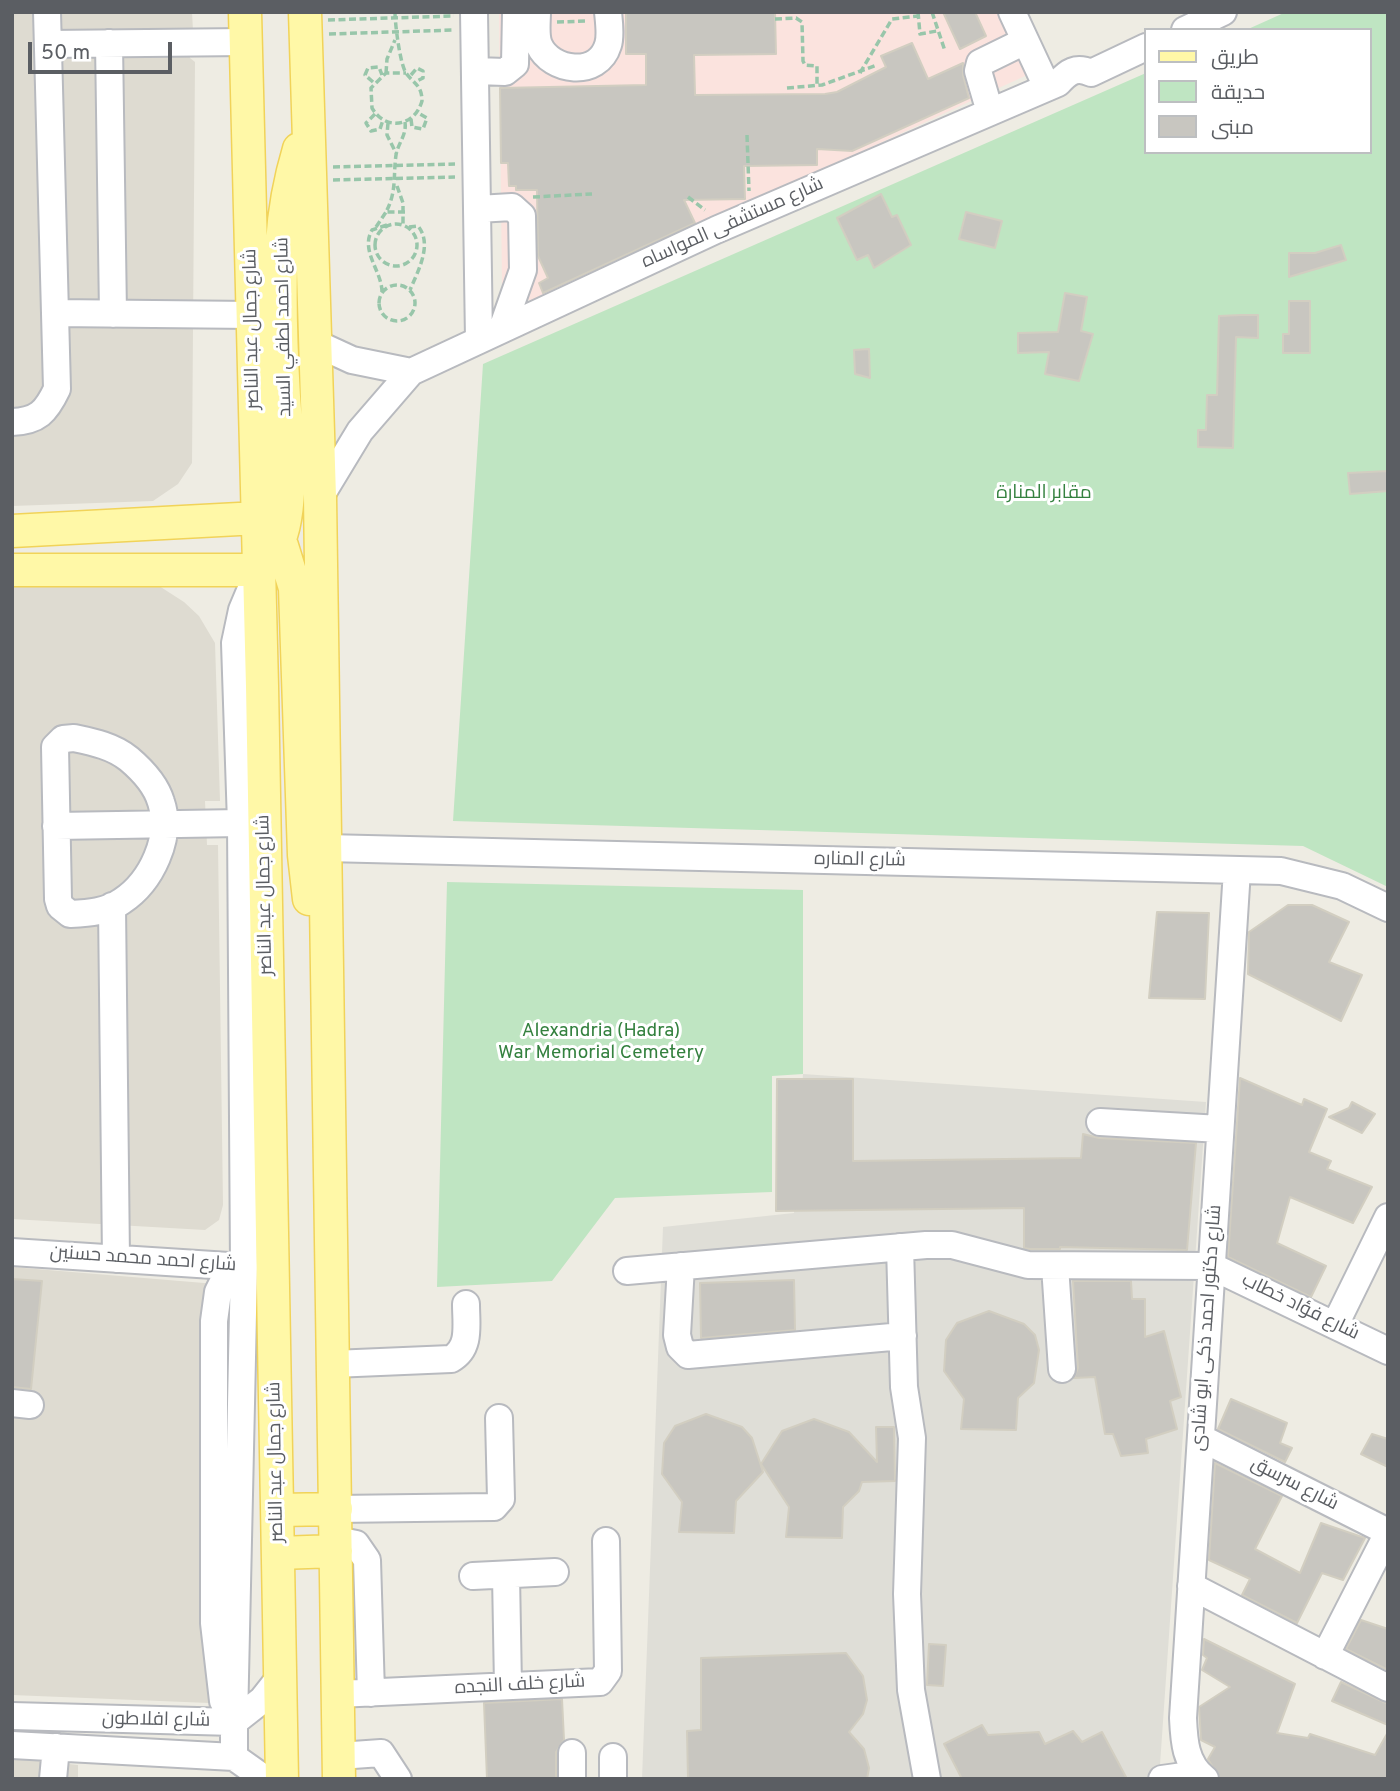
<!DOCTYPE html>
<html>
<head>
<meta charset="utf-8">
<style>
  body { margin:0 }
  #map { position:relative; width:1400px; height:1791px; overflow:hidden; background:#eeece3; font-family:Overpass,Cairo,sans-serif }
  canvas { display:block }
  .frame { position:absolute; inset:0; border:14px solid #5b5e63; pointer-events:none }
  .legend { position:absolute; left:1144px; top:28px; width:228px; height:126px; box-sizing:border-box; background:#fff; border:2px solid #bdbfc1; margin:0; padding:9px 12px; list-style:none; font-size:21px; color:#5b5e63 }
  .legend li { display:flex; align-items:center; gap:14px; height:35px }
  .legend b { width:35px; border:2px solid #bdbfc1 }
  .scale { position:absolute; left:28px; top:42px; width:144px; height:32px; box-sizing:border-box; border:4px solid #5b5e63; border-top:0; padding-left:9px; font-size:21px; line-height:24px; white-space:nowrap; color:#5b5e63; -webkit-text-stroke:5px #fff; paint-order:stroke }
</style>
</head>
<body>
<div id="map">
<canvas width="1400" height="1791"></canvas>
<div class="frame"></div>
<ul class="legend">
<li><b style="height:9px;background:#fff8a7"></b>طريق</li>
<li><b style="height:19px;background:#bfe5c2"></b>حديقة</li>
<li><b style="height:19px;background:#c8c6c0"></b>مبنى</li>
</ul>
<div class="scale">50 m</div>
</div>
<script>
const ctx = document.querySelector('canvas').getContext('2d');
ctx.lineJoin = 'round';
function paint(path, color) { ctx.fillStyle = color; ctx.fill(path, 'evenodd'); }
function strokePath(path, color, width, dash) { ctx.strokeStyle = color; ctx.lineWidth = width; ctx.lineCap = dash ? 'butt' : 'round'; ctx.setLineDash(dash || []); ctx.stroke(path); }
function drawText(font, color, halo, rows, align = 'center') {
  ctx.font = font + ' Overpass,Cairo,sans-serif'; ctx.lineWidth = 6; ctx.setLineDash([]); ctx.textBaseline = 'middle'; ctx.strokeStyle = halo; ctx.fillStyle = color; for (const [text, x, y, turn = 0] of rows) {
    ctx.save(); ctx.translate(x, y); ctx.rotate((+turn || 0) * Math.PI / 180); ctx.textAlign = isNaN(turn) ? turn : align; if (halo) ctx.strokeText(text, 0, 0); ctx.fillText(text, 0, 0); ctx.restore();
  }
}
const industrial = new Path2D(`
  M 803,1074 L 1206,1102 L 1159,1779 L 642,1779 L 663,1227 L 794,1213 Z`);
const education = new Path2D(`
  M 12,12 L 192,12 L 193,31 L 189,36 L 190,58 L 195,62 L 192,463 L 178,484 L 153,501 L 12,506 Z
  M 131,581 L 156,584 L 184,602 L 199,616 L 215,643 L 220,801 L 205,801 L 207,845 L 218,845 L 223,1205 L 219,1220 L 205,1230 L 12,1219 L 12,587 Z
  M 12,1267 L 228,1285 L 234,1704 L 12,1695 Z
  M 12,1758 L 78,1765 L 78,1779 L 12,1779 Z`);
const medical = new Path2D(`
  M 499,12 L 999,12 L 1027,75 L 535,303 L 502,286 Z`);
const green = new Path2D(`
  M 1286,12 L 1388,12 L 1388,887 L 1303,846 L 453,821 L 483,364 L 1146,73 L 1146,152 L 1370,152 L 1370,30 L 1246,30 Z
  M 447,882 L 803,890 L 803,1074 L 772,1076 L 772,1192 L 615,1198 L 552,1281 L 437,1287 Z`);
const building = new Path2D(`
  M 626,12 L 775,12 L 776,54 L 694,55 L 695,95 L 825,94 L 837,92 L 886,67 L 881,56 L 912,43 L 928,79 L 963,63 L 963,75 L 969,98 L 852,151 L 817,149 L 817,165 L 744,166 L 745,199 L 684,200 L 695,223 L 543,293 L 539,283 L 548,278 L 538,256 L 537,190 L 516,190 L 516,186 L 509,186 L 508,163 L 501,163 L 500,88 L 646,85 L 646,54 L 626,54 Z
  M 943,12 L 975,12 L 986,36 L 960,49 Z
  M 881,194 L 892,217 L 897,215 L 911,245 L 874,268 L 868,255 L 857,260 L 837,218 Z
  M 966,212 L 1002,221 L 995,248 L 959,239 Z
  M 1341,245 L 1346,260 L 1289,277 L 1289,253 L 1315,253 Z
  M 1065,293 L 1087,297 L 1081,331 L 1093,334 L 1079,381 L 1045,374 L 1049,352 L 1018,353 L 1018,333 L 1058,332 Z
  M 1289,301 L 1310,301 L 1310,353 L 1283,353 L 1283,334 L 1289,334 Z
  M 1241,315 L 1258,315 L 1258,338 L 1236,337 L 1233,448 L 1198,447 L 1198,430 L 1206,430 L 1207,395 L 1217,395 L 1219,316 Z
  M 869,349 L 870,378 L 855,374 L 854,350 Z
  M 1388,471 L 1388,491 L 1350,494 L 1348,473 Z
  M 1288,905 L 1312,905 L 1349,922 L 1329,962 L 1362,975 L 1341,1021 L 1248,974 L 1249,932 Z
  M 1157,912 L 1209,913 L 1205,999 L 1149,998 Z
  M 1240,1078 L 1302,1105 L 1304,1099 L 1327,1109 L 1309,1152 L 1331,1161 L 1327,1169 L 1372,1187 L 1353,1223 L 1290,1197 L 1277,1243 L 1326,1266 L 1311,1297 L 1228,1257 Z
  M 777,1079 L 853,1079 L 853,1161 L 1081,1158 L 1083,1134 L 1099,1138 L 1196,1143 L 1187,1250 L 1060,1247 L 1060,1249 L 1030,1249 L 1024,1248 L 1024,1208 L 776,1211 Z
  M 1352,1102 L 1375,1114 L 1362,1133 L 1329,1117 L 1349,1108 Z
  M 12,1279 L 42,1281 L 31,1389 L 12,1387 Z
  M 794,1280 L 795,1330 L 701,1338 L 700,1283 Z
  M 1073,1281 L 1131,1281 L 1132,1299 L 1145,1299 L 1145,1337 L 1164,1331 L 1181,1397 L 1170,1401 L 1177,1429 L 1146,1439 L 1148,1453 L 1121,1456 L 1113,1434 L 1105,1434 L 1095,1377 L 1074,1378 L 1078,1368 Z
  M 989,1311 L 1024,1324 L 1035,1335 L 1039,1350 L 1034,1383 L 1018,1398 L 1016,1430 L 961,1429 L 964,1399 L 944,1371 L 946,1340 L 957,1323 Z
  M 1231,1399 L 1287,1423 L 1280,1443 L 1292,1448 L 1285,1462 L 1218,1429 Z
  M 706,1414 L 742,1427 L 752,1438 L 763,1472 L 736,1501 L 734,1533 L 679,1532 L 682,1502 L 662,1474 L 664,1443 L 675,1426 Z
  M 814,1419 L 849,1432 L 877,1462 L 876,1427 L 894,1427 L 895,1481 L 862,1482 L 859,1491 L 843,1507 L 842,1538 L 786,1537 L 789,1507 L 761,1464 L 782,1431 Z
  M 1372,1434 L 1388,1439 L 1388,1467 L 1361,1454 Z
  M 1215,1463 L 1282,1496 L 1255,1549 L 1300,1573 L 1321,1523 L 1365,1538 L 1343,1580 L 1322,1573 L 1297,1623 L 1242,1595 L 1250,1579 L 1209,1560 Z
  M 1361,1620 L 1388,1629 L 1388,1670 L 1346,1649 Z
  M 1204,1639 L 1295,1684 L 1277,1733 L 1308,1738 L 1310,1734 L 1375,1755 L 1388,1732 L 1388,1779 L 1220,1779 L 1208,1759 L 1215,1747 L 1201,1740 L 1199,1707 L 1230,1687 L 1202,1670 L 1207,1658 L 1203,1655 Z
  M 929,1644 L 946,1645 L 943,1686 L 927,1685 Z
  M 846,1653 L 863,1676 L 867,1700 L 863,1714 L 849,1732 L 864,1749 L 869,1768 L 867,1779 L 688,1779 L 687,1731 L 701,1730 L 701,1658 Z
  M 1341,1682 L 1388,1704 L 1388,1725 L 1332,1701 Z
  M 562,1699 L 564,1740 L 556,1752 L 556,1779 L 487,1779 L 484,1703 Z
  M 982,1725 L 988,1735 L 1039,1732 L 1045,1744 L 1073,1731 L 1082,1742 L 1102,1732 L 1127,1779 L 962,1779 L 944,1744 Z`);
const path = new Path2D(`
  M 395,12 C 395,24 400,64 406,73 C 414,84 422,85 422,101 C 415,126 386,132 372,108 L 371,88 L 386,73 L 406,73
  M 918,12 L 920,34 L 937,31
  M 932,12 L 945,51
  M 775,19 L 796,18 L 802,22 L 803,61 L 805,65 L 817,66 L 817,85
  M 328,20 L 454,16
  M 557,22 L 588,21
  M 329,34 L 454,30
  M 386,73 L 387,59 L 395,40
  M 860,73 L 892,19 L 918,16
  M 411,75 L 417,68 L 423,71 L 423,78 L 417,81
  M 373,82 L 365,75 L 368,68 L 379,67 L 382,75
  M 787,88 L 822,85 L 877,65
  M 375,114 L 366,123 L 371,131 L 380,129 L 383,120
  M 411,119 L 412,127 L 423,129 L 427,118 L 418,113
  M 388,123 L 387,135 L 396,153
  M 747,135 L 749,191
  M 333,167 L 455,164
  M 333,180 L 455,177
  M 397,186 L 403,203 L 403,225
  M 533,197 L 592,194
  M 688,197 L 705,210
  M 405,212 L 386,212 C 397,191 393,176 396,155 C 398,143 407,135 405,122
  M375 245a21 21 0 1 1 42 0a21 21 0 1 1-42 0Z
  M 376,227 L 386,212
  M 409,227 L 418,226 C 433,244 418,271 410,290
  M379 303a18 18 0 1 1 36 0a18 18 0 1 1-36 0Z
  M 382,292 C 382,271 360,251 372,230 L 387,225`);
const minor = new Path2D(`
  M 474,12 L 479,340
  M 537,12 C 537,22 535,36 539,45 C 551,72 598,78 608,45 C 611,36 609,22 608,12
  M 1012,12 L 1047,87
  M 1185,30 L 1223,12
  M 109,43 L 113,314
  M 48,44 L 246,42
  M 476,71 L 505,72 L 515,64 L 516,12
  M 990,112 L 978,71 L 980,63 L 1025,41
  M 478,209 L 512,207 L 522,216 L 523,270 L 502,329
  M 55,313 L 253,315
  M 315,343 L 352,360 L 411,372
  M 12,422 C 38,421 46,412 57,389 L 47,12
  M 320,497 L 360,431 L 411,372 L 716,230 L 1058,83 C 1068,72 1076,66 1091,73 L 1146,47
  M 258,572 L 242,610 L 235,643 L 241,823 L 244,1267 L 234,1722 L 234,1757 L 265,1779
  M 74,738 C 93,742 113,746 129,759 C 142,770 156,785 161,802 C 173,837 151,882 122,901 C 107,912 88,913 70,914 L 60,906 L 58,899 L 55,747 L 63,739 Z
  M 56,826 L 241,823
  M 326,848 L 1281,871 L 1342,886 L 1388,908
  M 112,906 L 116,1259
  M 1100,1122 L 1220,1129
  M 900,1247 L 904,1387 L 912,1438 L 907,1594 L 911,1690 L 927,1779
  M 12,1252 L 244,1267
  M 681,1266 L 677,1335 L 680,1347 L 688,1355 L 903,1336
  M 1055,1266 L 1062,1369
  M 627,1271 L 926,1245 L 952,1245 L 1028,1265 L 1211,1266 L 1388,1351
  M 1335,1325 L 1388,1217
  M 333,1364 L 451,1359 C 471,1348 466,1325 466,1304
  M 12,1403 L 30,1405
  M 1201,1438 L 1388,1532
  M 336,1509 L 494,1507 L 501,1499 L 499,1418
  M 336,1540 L 356,1544 L 367,1560 L 371,1693
  M 506,1575 L 508,1686
  M 473,1576 L 555,1572
  M 1191,1586 L 1388,1688
  M 1325,1656 L 1388,1533
  M 337,1694 L 600,1682 L 608,1671 L 606,1541
  M 223,1701 L 214,1623 L 214,1321 L 218,1292 L 231,1266
  M 12,1716 L 234,1722 L 262,1700 L 281,1676
  M 12,1745 L 234,1757
  M 572,1753 L 572,1779
  M 339,1756 L 381,1753 L 398,1779
  M 613,1757 L 613,1779
  M 53,1779 L 56,1747
  M 1162,1779 L 1198,1774
  M 1205,1779 C 1185,1764 1184,1740 1183,1718 L 1237,870`);
const major = new Path2D(`
  M 245,12 L 262,686 L 282,1779
  M 305,12 L 320,497 L 339,1779
  M 12,531 L 258,518 L 269,527 L 282,546 L 295,588 L 304,855 L 309,899
  M 12,570 L 258,570 C 273,558 282,538 285,519 C 292,480 287,437 284,397 C 281,346 279,294 282,243 C 284,211 290,179 299,149
  M 278,1510 L 336,1509
  M 279,1553 L 336,1551`);
const streetNames = [
  ["شارع مستشفى المواساه",733,224,-24],
  ["شارع احمد لطفي السيد",285,327,-91],
  ["شارع جمال عبد الناصر",253,329,-91],
  ["شارع المناره",860,861,1],
  ["شارع جمال عبد الناصر",266,895,-91],
  ["شارع احمد محمد حسنين",143,1260,4],
  ["شارع فؤاد خطاب",1300,1308,26],
  ["شارع دكتور احمد ذكى ابو شادى",1208,1328,-86],
  ["شارع جمال عبد الناصر",277,1462,-91],
  ["شارع سرسق",1294,1485,27],
  ["شارع خلف النجده",520,1686,-3],
  ["شارع افلاطون",156,1721,1]
];
const parkNames = [
  ["مقابر المنارة",1044,494],
  ["Alexandria (Hadra)",601,1032],
  ["War Memorial Cemetery",601,1054]
];
paint(industrial, '#dfded7');
paint(education, '#dedbd1');
paint(medical, '#fbe3de');
paint(green, '#bfe5c2');
paint(building, '#c8c6c0');
strokePath(building, '#d2cec1', 2);
strokePath(minor, '#b8babf', 30);
strokePath(major, '#f1d359', 35);
strokePath(path, '#98c6aa', 3.5, [7, 3.5]);
strokePath(minor, '#fff', 26);
strokePath(major, '#fff8a7', 32);
drawText('19px', '#5b5e63', '#fff', streetNames);
drawText('19px', '#34813f', '#fff', parkNames);
</script>
</body>
</html>
